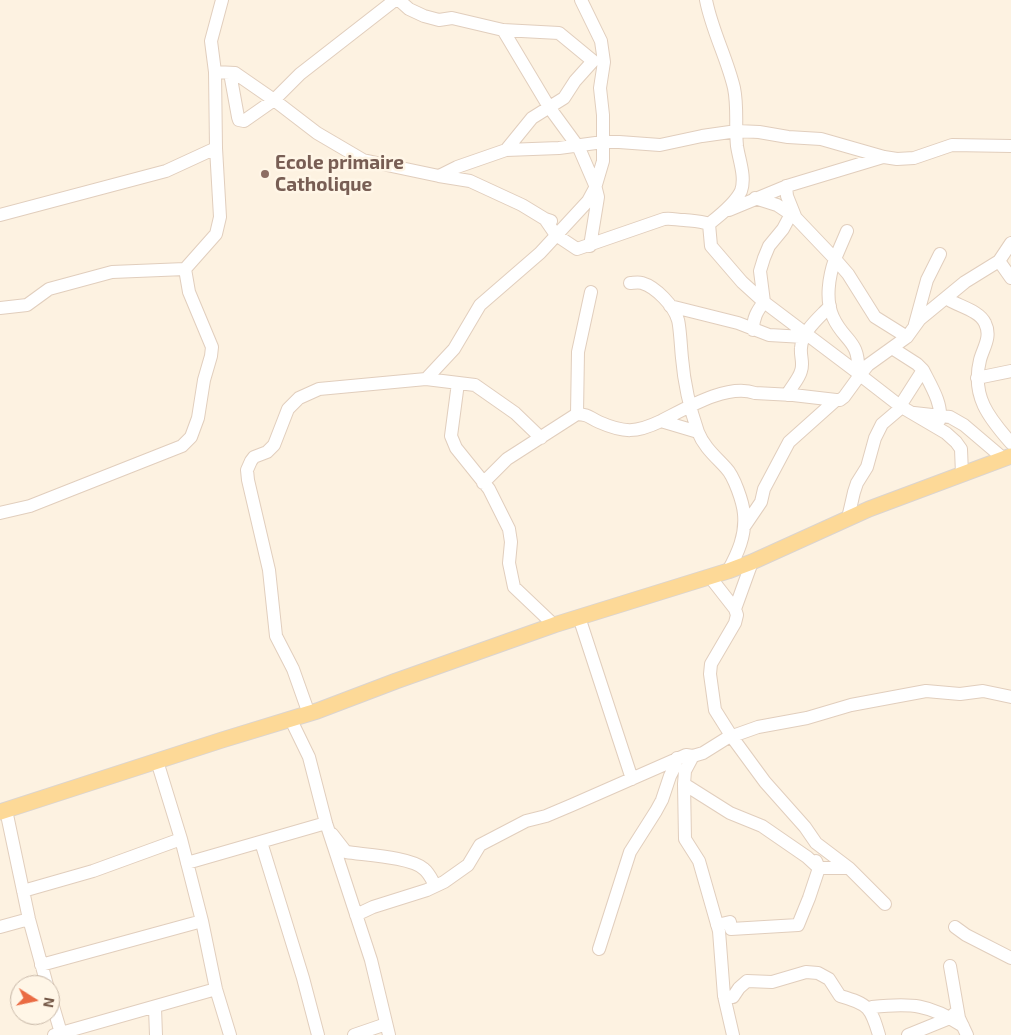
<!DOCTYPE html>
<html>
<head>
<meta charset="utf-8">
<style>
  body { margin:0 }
  #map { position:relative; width:1011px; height:1035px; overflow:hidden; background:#fdf2e1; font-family:"Exo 2",sans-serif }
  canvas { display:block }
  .north { position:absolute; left:10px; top:975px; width:50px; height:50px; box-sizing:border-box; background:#fff6e7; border:1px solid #c7b7a7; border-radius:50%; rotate:100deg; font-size:14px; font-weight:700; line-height:20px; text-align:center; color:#745847 }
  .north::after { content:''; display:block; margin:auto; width:18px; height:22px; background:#ea6b43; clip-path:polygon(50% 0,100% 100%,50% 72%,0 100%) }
</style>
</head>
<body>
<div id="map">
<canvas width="1011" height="1035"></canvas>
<div class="north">N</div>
</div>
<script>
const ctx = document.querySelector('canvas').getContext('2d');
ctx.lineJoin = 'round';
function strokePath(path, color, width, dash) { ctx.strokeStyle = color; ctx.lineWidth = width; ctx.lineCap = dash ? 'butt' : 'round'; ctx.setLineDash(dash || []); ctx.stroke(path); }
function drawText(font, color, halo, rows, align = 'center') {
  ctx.font = font + ' "Exo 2",sans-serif'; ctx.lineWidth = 5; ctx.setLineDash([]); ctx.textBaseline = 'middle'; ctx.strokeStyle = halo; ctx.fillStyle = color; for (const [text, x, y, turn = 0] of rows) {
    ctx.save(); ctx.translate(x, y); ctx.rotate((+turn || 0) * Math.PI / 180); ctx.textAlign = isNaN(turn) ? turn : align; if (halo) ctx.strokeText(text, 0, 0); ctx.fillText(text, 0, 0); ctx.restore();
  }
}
const minor = new Path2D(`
  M 399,0 L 409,9 L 424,16 L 439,20 L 452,18 L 503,30 L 559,33 L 593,61 L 575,81 L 564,98 L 532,118 L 506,150 L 457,167 L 439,176
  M 503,30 L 549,107 L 579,148 L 595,185 L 598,197 L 590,246
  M 215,72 L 235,73 L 274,100 L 317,133 L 363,160 L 439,176 L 470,181 L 522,205 L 545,219 L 551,221
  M 230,73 L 238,117 L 239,120 L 244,121 L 274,100 L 300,74 L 395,0
  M 506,150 L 559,148 L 603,142 L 619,142 L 660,145 L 702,136 L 737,131 L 759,132 L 788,137 L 821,139 L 884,157 L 897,159 L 914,158 L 952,145 L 1011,146
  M 786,186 L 787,196 L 795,216
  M 755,198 L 777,205 L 795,217 L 835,259 C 829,276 825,300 833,317 C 844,342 860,339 858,373 L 860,375 L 844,397 L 840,400 L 836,400
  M 729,210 L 787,186 L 883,157
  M 0,215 L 166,171 L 216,148
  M 545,219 L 556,235 L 577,249 L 664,219 C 672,218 677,220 684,220 C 693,221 700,221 709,224 C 719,216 735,204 741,191 C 746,177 739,160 737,146 C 735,127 738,107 734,88 C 727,58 712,31 706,0
  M 709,224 L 711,246 L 742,282 L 764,302 L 858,373
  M 847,231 L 835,259 L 848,274 L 875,317 L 907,337
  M 999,261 L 1011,278
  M 630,283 C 633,283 638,282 642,283 C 656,287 674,306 678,320 C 680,327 681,349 682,358 C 684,382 690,409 698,432 C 704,447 715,456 726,468 C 734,476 743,502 744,514 C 746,535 738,553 728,571
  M 946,298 C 957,306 979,310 985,323 C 992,337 983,348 980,360 C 971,396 989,418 1011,443
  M 670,306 L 738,323 L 769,335 L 804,337
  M 0,308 L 27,305 L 49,289 L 112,272 L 185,269 L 216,234 L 220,217 L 216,148 L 215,72 L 211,41 L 222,0
  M 915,324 L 927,280 L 940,254
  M 753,330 C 753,318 757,311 764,302 L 760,271 L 764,258 L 769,246 L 783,229 L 791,214
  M 892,348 L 917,364 L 923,370 L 900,406
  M 923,370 C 930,384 944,406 939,421
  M 977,378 L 1011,371
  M 426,379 L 454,349 L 480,305 L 540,253 L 588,201 L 595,188 L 603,161 L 603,115 L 600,88 L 604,62 L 601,41 L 581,0
  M 458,383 L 451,436 L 456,448 L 489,489 L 509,529 L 511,542 L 509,563 L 514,587 L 554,625
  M 787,395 C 791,387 799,379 801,371 C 804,363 800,356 801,348 C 802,331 819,318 830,306
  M 914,413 L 950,417 L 964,425 L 1004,459
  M 577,414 L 578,352 L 591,292
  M 661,421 C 685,409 727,383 755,393 L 793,395 L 836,400 L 789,442 L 764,489 L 761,502 L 744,527
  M 962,474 L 961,449 L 956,442 L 946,433 L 900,406 L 860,375 L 868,365 L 907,337 L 920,319 L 965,282 L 999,261 L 1011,243
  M 483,483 L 507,459 L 577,414 C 590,415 588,417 599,422 C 624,433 636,433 661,421 L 698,432
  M 0,513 L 30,506 L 182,446 L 191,437 L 198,418 L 204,380 L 211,356 L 212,347 L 189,292 L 185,269
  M 848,518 L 854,492 L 857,483 L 867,467 L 875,438 L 882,424 L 902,407
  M 752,562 L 735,609 L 737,615 L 735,623 L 711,664 L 710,674 L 715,710 L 732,737 L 765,782 L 805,827 L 816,843 L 849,868 L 885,904
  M 710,577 L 735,609
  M 579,617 L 632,779
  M 309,714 L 293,669 L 276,636 L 269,570 L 248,480 L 247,470 L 251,461 L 254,457 L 267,452 L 274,445 L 288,409 L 299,398 L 319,389 L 426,379 L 475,385 L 515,413 L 541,438
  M 291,720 L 309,757 L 326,823 L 371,960 L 389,1035
  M 693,756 L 685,771 L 684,784 L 685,839 L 699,861 L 719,931 L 724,996 L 733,1035
  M 157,761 L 181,839 L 202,921 L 216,989 L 230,1035
  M 684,784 L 730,813 L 762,826 L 807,857 L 819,868 L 849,868
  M 6,810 L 29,919 L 47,985
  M 332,834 L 346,852 C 365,855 411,857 424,869 C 429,873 432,880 435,885
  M 261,842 L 303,978 L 318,1035
  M 187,863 L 326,823
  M 23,891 L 93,871 L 181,839
  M 356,915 L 373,907 L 427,890 L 444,882 L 468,865 L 480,845 L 526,821 L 546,816 L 572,805 L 686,755 L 693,756 L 703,753 L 727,738 L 758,727 L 807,718 L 851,705 L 926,691 L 960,694 L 983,691 L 1011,697
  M 717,925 L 730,922 L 731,929 L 798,925 L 809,898 L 819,868 L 816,861
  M 0,927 L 29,919
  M 955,927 L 966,935 L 1011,958
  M 599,949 L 630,852 L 656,811 L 662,800 L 670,776 L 675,766 L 677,758
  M 41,965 L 202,921
  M 950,966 L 959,1018 L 967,1035
  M 50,996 L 61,1033
  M 724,996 L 733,997 L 739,988 L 747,981 L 772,982 L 806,972 L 818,973 L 829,979 L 840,996 C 869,1004 871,1008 879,1035
  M 872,1007 C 912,1003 929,1004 963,1026
  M 155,1008 L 156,1035
  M 54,1035 L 216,989
  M 354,1035 L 386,1024
  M 908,1035 L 950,1018 L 955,1013`);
const major = new Path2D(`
  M 0,812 L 222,740 L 317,711 L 396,681 L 554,625 L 728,571 L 752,562 L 869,509 L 1011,456`);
const markers = [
  [265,174,5,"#8d6e63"]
];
const educationNames = [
  ["Ecole primaire",275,163],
  ["Catholique",275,185]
];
strokePath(minor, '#e1cebd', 14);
strokePath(major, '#dbd4cf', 17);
strokePath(minor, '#fff', 12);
strokePath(major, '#fdd997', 15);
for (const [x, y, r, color] of markers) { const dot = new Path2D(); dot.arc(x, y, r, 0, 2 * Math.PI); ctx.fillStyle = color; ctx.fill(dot); strokePath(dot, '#fff6e7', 2); }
drawText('bold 19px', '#785e54', '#fff6e7', educationNames, 'left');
</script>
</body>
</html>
